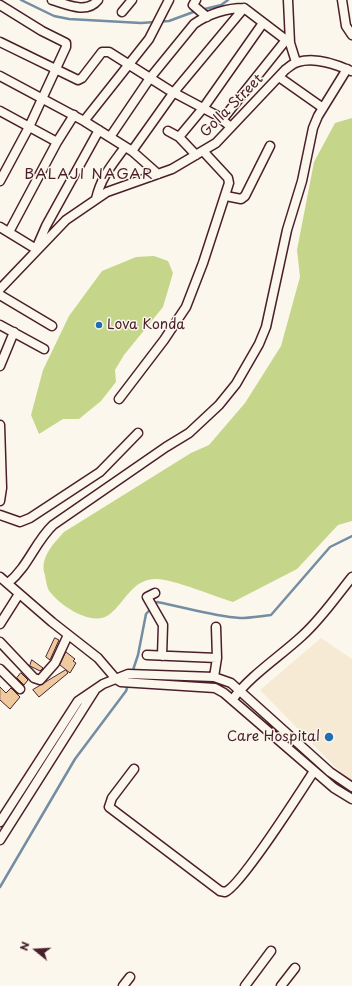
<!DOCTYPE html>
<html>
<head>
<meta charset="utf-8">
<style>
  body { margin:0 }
  #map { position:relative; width:352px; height:986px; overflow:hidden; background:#fbf7ec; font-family:"Playpen Sans",sans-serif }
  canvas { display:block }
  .north { position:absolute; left:16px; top:930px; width:40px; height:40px; -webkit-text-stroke:3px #fbf7ec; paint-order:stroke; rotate:288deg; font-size:11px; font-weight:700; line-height:16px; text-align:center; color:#4a1f2b }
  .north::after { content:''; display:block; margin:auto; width:14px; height:18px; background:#4a1f2b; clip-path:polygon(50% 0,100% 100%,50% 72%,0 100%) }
</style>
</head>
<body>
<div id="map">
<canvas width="352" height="986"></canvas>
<div class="north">N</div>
</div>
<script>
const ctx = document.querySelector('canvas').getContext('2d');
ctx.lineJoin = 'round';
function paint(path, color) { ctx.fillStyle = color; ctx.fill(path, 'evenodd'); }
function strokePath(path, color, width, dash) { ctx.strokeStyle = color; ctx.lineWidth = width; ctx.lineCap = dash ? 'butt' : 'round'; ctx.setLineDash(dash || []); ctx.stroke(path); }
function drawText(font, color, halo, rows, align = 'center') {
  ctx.font = font + ' "Playpen Sans",sans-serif'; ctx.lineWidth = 3; ctx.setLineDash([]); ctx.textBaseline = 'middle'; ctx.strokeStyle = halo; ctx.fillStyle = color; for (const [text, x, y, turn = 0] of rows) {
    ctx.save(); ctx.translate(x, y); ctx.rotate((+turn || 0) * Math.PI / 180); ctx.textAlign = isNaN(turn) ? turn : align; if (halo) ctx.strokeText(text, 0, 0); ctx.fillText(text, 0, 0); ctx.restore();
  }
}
const built = new Path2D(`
  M 321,638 L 352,659 L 352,784 L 260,690 Z`);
const green = new Path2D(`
  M 352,118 L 352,521 L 338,525 L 297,569 L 233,602 C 213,596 176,580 157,579 C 133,578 126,601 110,614 C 93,628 61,606 50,592 C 46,587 46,577 44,572 C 41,556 54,543 64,532 L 191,453 L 209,445 L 245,403 L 281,346 L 300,277 L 297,250 L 314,162 L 335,123 Z
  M 154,256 L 168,261 L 173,273 L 163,307 L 124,355 L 115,370 L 116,382 L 101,401 L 79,419 L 63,419 L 39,434 L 31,415 L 43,370 L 69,316 L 102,271 L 136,257 Z`);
const stream = new Path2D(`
  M 21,0 L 54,16 L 69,19 L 141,23 L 169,21 L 196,11
  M 201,10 L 221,5 L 228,0
  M 132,673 L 138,655 L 146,614 L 157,602 C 184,607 212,616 240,618 C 250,618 261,616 271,615 L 330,547 L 352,536
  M 0,887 L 75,759 L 126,691 L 128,685`);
const building = new Path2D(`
  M 55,638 L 59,640 L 50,660 L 46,657 Z
  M 66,652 L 75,659 L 73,661 L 76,663 L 70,673 L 60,665 Z
  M 32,660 L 43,668 L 40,671 L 30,666 Z
  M 66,670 L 68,673 L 39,697 L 33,690 Z
  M 21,673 L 28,680 L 24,685 L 17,678 Z
  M 0,687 L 6,693 L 11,688 L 20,697 L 10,709 L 0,700 Z`);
const minor = new Path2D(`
  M 52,0 C 68,5 87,14 98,0
  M 196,0 L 193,5 L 207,17
  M 288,0 L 290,43 L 296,62
  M 342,0 L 346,26 L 352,35
  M 0,5 L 42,31 L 66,43 L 66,47 L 29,127 L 0,181
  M 122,12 L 132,0
  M 0,42 L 78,80 L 82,78 L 102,52 L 109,52 L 169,90 L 216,115 L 231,127
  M 0,76 L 84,121 L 132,151 L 158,174
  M 279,77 L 323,108
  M 0,111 L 57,142
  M 222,120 L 286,40
  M 84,121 L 149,39 L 169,0
  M 168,131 L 179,137 L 196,155
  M 110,137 L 150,78 L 194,24 C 208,14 227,8 244,8 L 290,43
  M 179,137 L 204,107 L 263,23
  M 132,151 L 174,92 L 244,8
  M 226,196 L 241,199 L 245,196 L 270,146
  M 96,199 C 101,177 112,165 125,147
  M 0,227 L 36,249 L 46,226 L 99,130
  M 9,232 L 57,142 L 74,115
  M 0,289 L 66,220 L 107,192 L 172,169 L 216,143 L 285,70 C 289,67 293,63 298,62 C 314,57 336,64 351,71
  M 0,295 L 52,326
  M 0,325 L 44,349
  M 0,366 L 14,332
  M 119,399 L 164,340 L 186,307 L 203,263 L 229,183 L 228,178 L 203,151
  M 0,425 L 2,488 L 0,501
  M 0,515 L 20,522 L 30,518 L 100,472 L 138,433
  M 0,577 L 52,622 L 98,658 L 116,679
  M 8,583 C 28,567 35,542 53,525 L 166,447 L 189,433 L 219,405 L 236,384 L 259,344 L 266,327 L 287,230 L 302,181 L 313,128 L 318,116 L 347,69
  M 155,593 L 147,597 L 163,625 L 162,656
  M 0,624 L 19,594
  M 0,642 L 34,678 L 40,680 L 55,663 L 68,635
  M 147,655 L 217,658
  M 0,669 L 20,689
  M 214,677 L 217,658 L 216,627
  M 116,679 L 121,682 L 215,688 L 224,693 L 334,788 L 352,799
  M 232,700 C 252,674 278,658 302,636 C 321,619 336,597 352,577
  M 134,769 L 112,798 L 109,807 L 220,891 L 225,892 C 240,887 301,791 314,771
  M 0,822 L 78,701 L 103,684 L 128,674 L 214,677 L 231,683 L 330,772 L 352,787
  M 0,840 L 95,690
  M 123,986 L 130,977
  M 245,986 L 271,951
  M 281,986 L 295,968`);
const markers = [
  [99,325,4,"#1f6fb2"],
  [329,737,5,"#1f6fb2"]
];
const streetNames = [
  ["Golla Street",232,106,-45]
];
const poiNames = [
  ["Lova Konda",107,325],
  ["Care Hospital",320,737,"right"]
];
const neighbourhoodNames = [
  ["BALAJI NAGAR",89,175]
];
paint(built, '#f7ead5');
paint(green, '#c5d68a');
strokePath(stream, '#748da2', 2.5);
paint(building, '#efca9f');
strokePath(building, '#4a1f2b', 1);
strokePath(minor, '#4a1f2b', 11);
strokePath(minor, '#fbf7ec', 8);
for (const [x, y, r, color] of markers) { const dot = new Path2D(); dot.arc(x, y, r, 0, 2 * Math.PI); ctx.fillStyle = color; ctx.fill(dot); strokePath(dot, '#fbf7ec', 1.5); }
drawText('14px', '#4a1f2b', '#fbf7ec', streetNames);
drawText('14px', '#4a1f2b', '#fbf7ec', poiNames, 'left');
ctx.letterSpacing = '1px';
drawText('15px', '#4a1f2b', '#fbf7ec', neighbourhoodNames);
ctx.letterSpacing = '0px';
</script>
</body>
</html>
